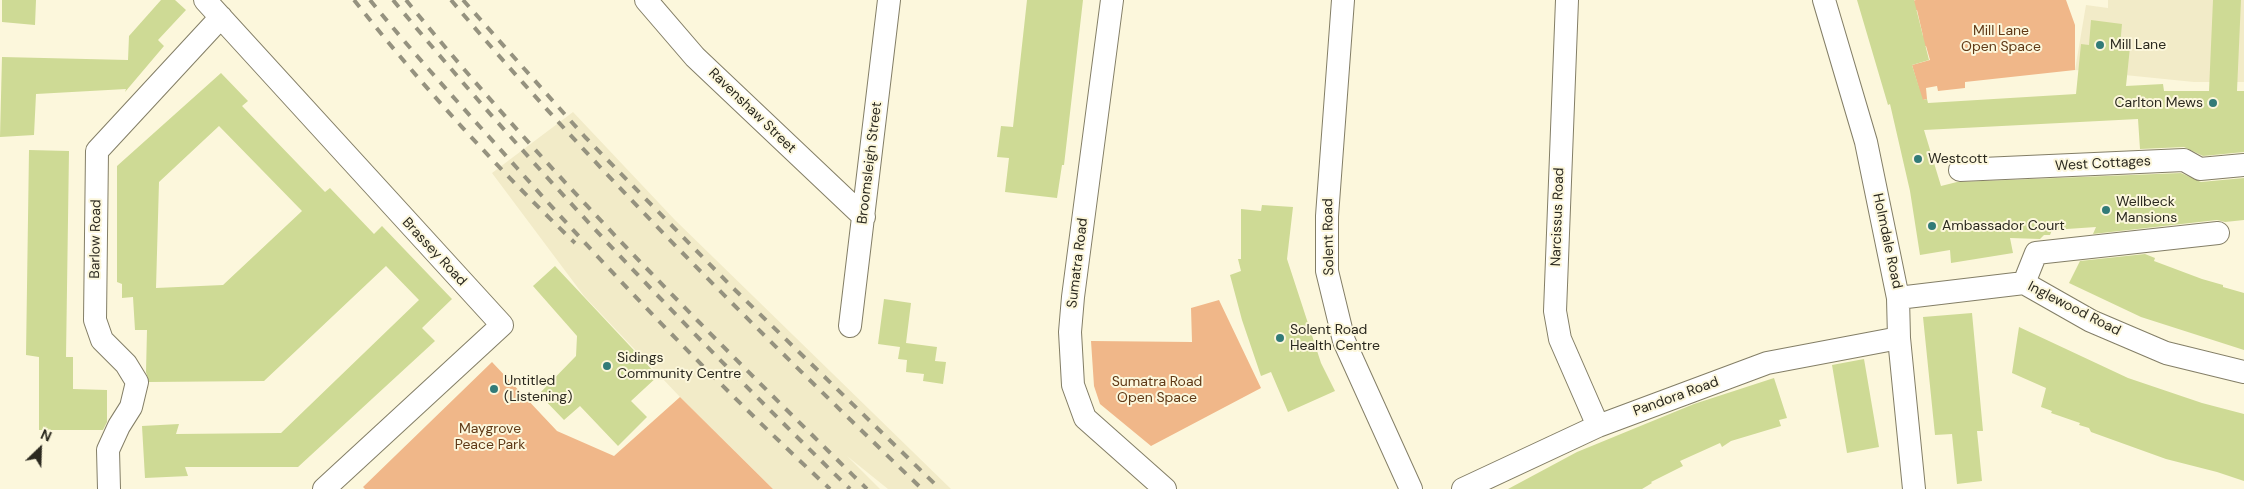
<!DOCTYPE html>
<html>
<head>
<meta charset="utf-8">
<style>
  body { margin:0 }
  #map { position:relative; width:2244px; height:489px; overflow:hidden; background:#fcf7dc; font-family:"DM Sans",sans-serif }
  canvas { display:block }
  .north { position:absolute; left:15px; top:424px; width:50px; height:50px; -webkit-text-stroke:4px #fcf7dc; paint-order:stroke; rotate:24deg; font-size:14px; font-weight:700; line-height:20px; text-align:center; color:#2b291f }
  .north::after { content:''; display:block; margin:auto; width:18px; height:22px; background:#2b291f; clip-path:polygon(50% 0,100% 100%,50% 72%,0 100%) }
</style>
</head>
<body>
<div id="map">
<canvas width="2244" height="489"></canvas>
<div class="north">N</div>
</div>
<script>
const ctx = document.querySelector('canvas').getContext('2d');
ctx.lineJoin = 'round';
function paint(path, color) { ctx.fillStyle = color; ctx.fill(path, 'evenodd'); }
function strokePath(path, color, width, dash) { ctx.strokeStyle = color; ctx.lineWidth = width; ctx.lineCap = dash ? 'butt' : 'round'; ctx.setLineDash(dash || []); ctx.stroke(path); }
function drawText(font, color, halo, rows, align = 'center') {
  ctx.font = font + ' "DM Sans",sans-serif'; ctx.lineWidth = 4; ctx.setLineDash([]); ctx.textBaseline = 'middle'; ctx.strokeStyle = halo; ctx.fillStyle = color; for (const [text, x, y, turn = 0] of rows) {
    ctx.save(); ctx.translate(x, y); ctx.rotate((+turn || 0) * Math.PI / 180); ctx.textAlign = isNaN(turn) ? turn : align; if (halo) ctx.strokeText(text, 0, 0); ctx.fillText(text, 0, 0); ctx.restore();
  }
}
const built = new Path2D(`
  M 2108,0 L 2244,0 L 2244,82 L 2194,82 L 2075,70 L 2086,5 L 2108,8 Z
  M 573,112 L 675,220 L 951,489 L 888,489 L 847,456 L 880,489 L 773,489 L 680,397 L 584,296 L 492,173 Z`);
const green = new Path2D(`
  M 1916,0 L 2066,0 L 2075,25 L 2075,70 L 1965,82 L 1965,88 L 1938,91 L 1937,86 L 1926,88 L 1927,99 L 1911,103 L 1919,89 L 1912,65 L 1930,60 L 1926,46 L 1904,52 L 1902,41 L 1923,36 L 1917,10 L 1894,15 L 1892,6 Z
  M 1219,300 L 1261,388 L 1151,446 L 1100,404 L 1094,386 L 1091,341 L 1192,342 L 1191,308 Z
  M 492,362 L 557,431 L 614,456 L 680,397 L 773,489 L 365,489 L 363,487 Z`);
const building = new Path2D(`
  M 2,0 L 36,0 L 35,25 L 2,22 Z
  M 161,0 L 175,0 L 186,10 L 158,40 L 164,46 L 125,92 L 126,89 L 36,94 L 34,135 L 0,137 L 2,57 L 128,60 L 129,36 Z
  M 1027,0 L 1083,0 L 1064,165 L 1062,165 L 1057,198 L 1005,192 L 1009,158 L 997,157 L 1001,126 L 1013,127 Z
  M 1857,0 L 1914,0 L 1929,60 L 1912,65 L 1923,100 L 1927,99 L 1928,103 L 2076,94 L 2081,44 L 2089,45 L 2091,20 L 2122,24 L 2120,46 L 2130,47 L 2126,86 L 2163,84 L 2164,91 L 2209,91 L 2213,0 L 2241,0 L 2237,91 L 2244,91 L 2244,152 L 2203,156 L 2184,147 L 2140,149 L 2138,119 L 1924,130 L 1941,186 L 1957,182 L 2181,173 L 2201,182 L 2244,178 L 2244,220 L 2225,222 L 2217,220 L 2093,234 L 2096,227 L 2052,230 L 2050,235 L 2044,235 L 2040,239 L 2010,238 L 2013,253 L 1951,263 L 1950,250 L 1920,255 L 1910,191 L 1890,104 L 1888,105 Z
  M 221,73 L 248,101 L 242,106 L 325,192 L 330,188 L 374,234 L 382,226 L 452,299 L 422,328 L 435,341 L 298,467 L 185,467 L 188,476 L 145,478 L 142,426 L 179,424 L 176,434 L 281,433 L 419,300 L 386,266 L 264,381 L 149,382 L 146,372 L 147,330 L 135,330 L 133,297 L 122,298 L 122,284 L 117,282 L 117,166 ZM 219,126 L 302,211 L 223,285 L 156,288 L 159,182 Z
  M 29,150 L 69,151 L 66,357 L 73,357 L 73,389 L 107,390 L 107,422 L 103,430 L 39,430 L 39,357 L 26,355 Z
  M 1262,205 L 1293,207 L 1287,259 L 1321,363 L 1335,391 L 1288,412 L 1271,372 L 1261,376 L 1242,320 L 1230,275 L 1241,271 L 1238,259 L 1241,259 L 1241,209 L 1261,211 Z
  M 2145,254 L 2155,258 L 2154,261 L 2202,279 L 2223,285 L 2223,287 L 2244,293 L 2244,350 L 2141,317 L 2069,283 L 2080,261 Z
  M 555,266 L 658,376 L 631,401 L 647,417 L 618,446 L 580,406 L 564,420 L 539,394 L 576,356 L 577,336 L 533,286 Z
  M 884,299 L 911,303 L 906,343 L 937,347 L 935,361 L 946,362 L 943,384 L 923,381 L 924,374 L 906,372 L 907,360 L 898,359 L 900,347 L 878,344 Z
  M 1972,313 L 1983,431 L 1977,431 L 1982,481 L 1957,484 L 1952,434 L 1935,435 L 1923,317 Z
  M 2019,327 L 2128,378 L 2202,403 L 2244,414 L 2244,481 L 2217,472 L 2166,459 L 2091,432 L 2089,428 L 2079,425 L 2080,423 L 2051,413 L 2052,411 L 2041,407 L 2046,388 L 2012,373 Z
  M 1864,359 L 1879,447 L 1847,453 L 1832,365 Z
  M 1774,378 L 1787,418 L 1779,420 L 1781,426 L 1731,441 L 1722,447 L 1720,443 L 1680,461 L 1683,466 L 1651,482 L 1652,483 L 1642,489 L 1508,489 L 1577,452 L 1694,404 Z`);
const minor = new Path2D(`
  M 205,0 L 502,325 L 324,489
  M 646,0 L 695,57 L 864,217
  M 1112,0 L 1073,297 L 1070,332 L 1073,385 L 1085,418 L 1165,489
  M 1343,0 L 1327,216 L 1327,271 L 1344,341 L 1411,489
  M 1567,0 L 1555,311 L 1560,339 L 1598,426
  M 1824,0 L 1866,142 L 1898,298 L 1899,338 L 1914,489
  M 1960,170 L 2184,160 L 2200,169 L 2244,165
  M 2024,283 L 2036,253 L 2218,233
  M 1898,298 L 2024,283 L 2091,321 L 2166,353 L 2244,372
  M 850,326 L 889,0
  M 109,489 L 108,450 L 119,426 L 131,407 L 137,382 L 126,364 L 102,340 L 95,320 L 97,151 L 221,17
  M 1463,489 L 1598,426 L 1767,363 L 1899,338`);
const rail = new Path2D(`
  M 354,0 C 422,86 496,167 575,243
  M 370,0 C 417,58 467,112 517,168 C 616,279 720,387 830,489
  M 393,0 C 536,173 690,333 850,489
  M 406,0 C 548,174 707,332 867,489
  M 451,0 C 597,173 759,332 922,489
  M 463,0 L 585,137 L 733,288 L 940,489`);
const markers = [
  [2100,45,5,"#327b78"],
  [2213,103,5,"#327b78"],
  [1918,159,5,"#327b78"],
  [2106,210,5,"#327b78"],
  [1932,226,5,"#327b78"],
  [1280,338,5,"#327b78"],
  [607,366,5,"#327b78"],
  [494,389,5,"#327b78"]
];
const parkNames = [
  ["Mill Lane",2001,31],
  ["Open Space",2001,47],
  ["Sumatra Road",1157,382],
  ["Open Space",1157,398],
  ["Maygrove",490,429],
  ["Peace Park",490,445]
];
const poiNames = [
  ["Mill Lane",2110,45],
  ["Carlton Mews",2203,103,"right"],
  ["Westcott",1928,159],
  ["Wellbeck",2116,202],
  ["Mansions",2116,218],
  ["Ambassador Court",1942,226],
  ["Solent Road",1290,330],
  ["Health Centre",1290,346],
  ["Sidings",617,358],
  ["Community Centre",617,374],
  ["Untitled",504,381],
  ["(Listening)",504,397]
];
const streetNames = [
  ["Ravenshaw Street",752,111,44],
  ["Broomsleigh Street",870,163,-83],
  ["West Cottages",2103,164,-3],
  ["Narcissus Road",1558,217,-88],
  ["Solent Road",1329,237,-91],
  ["Barlow Road",96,239,-89],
  ["Holmdale Road",1887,241,78],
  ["Brassey Road",434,252,47],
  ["Sumatra Road",1078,263,-83],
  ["Inglewood Road",2074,309,27],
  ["Pandora Road",1676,397,-20]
];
paint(built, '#f2ebc8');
paint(green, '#f0b789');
paint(building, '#ceda95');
strokePath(minor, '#837e66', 24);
strokePath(minor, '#fff', 22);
strokePath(rail, '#95927f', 4, [9, 9]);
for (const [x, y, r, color] of markers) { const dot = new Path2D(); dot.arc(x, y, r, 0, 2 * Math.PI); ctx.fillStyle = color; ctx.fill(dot); strokePath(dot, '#fcf7dc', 2); }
drawText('14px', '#5f3916', '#fcf7dc', parkNames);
drawText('14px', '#2b291f', '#fcf7dc', poiNames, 'left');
drawText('14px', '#2b291f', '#fcf7dc', streetNames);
</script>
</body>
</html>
